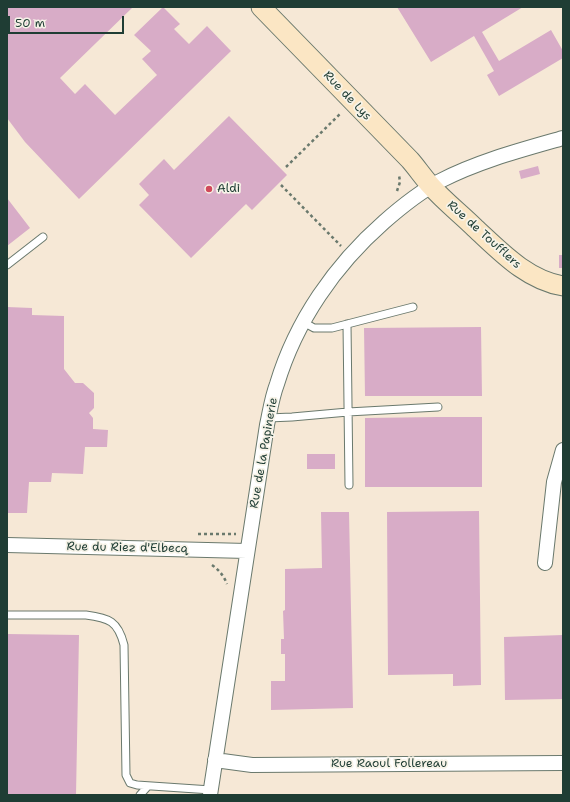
<!DOCTYPE html>
<html>
<head>
<meta charset="utf-8">
<style>
  body { margin:0 }
  #map { position:relative; width:570px; height:802px; overflow:hidden; background:#f6e8d6; font-family:"Shantell Sans",sans-serif }
  canvas { display:block }
  .frame { position:absolute; inset:0; border:8px solid #1f3d34; pointer-events:none }
  .scale { position:absolute; left:8px; top:16px; width:116px; height:18px; box-sizing:border-box; border:2px solid #1f3d34; border-top:0; padding-left:5px; font-size:12px; line-height:14px; white-space:nowrap; color:#1f3d34; -webkit-text-stroke:3px #f7f3e8; paint-order:stroke }
</style>
</head>
<body>
<div id="map">
<canvas width="570" height="802"></canvas>
<div class="frame"></div>
<div class="scale">50 m</div>
</div>
<script>
const ctx = document.querySelector('canvas').getContext('2d');
ctx.lineJoin = 'round';
function paint(path, color) { ctx.fillStyle = color; ctx.fill(path, 'evenodd'); }
function strokePath(path, color, width, dash) { ctx.strokeStyle = color; ctx.lineWidth = width; ctx.lineCap = dash ? 'butt' : 'round'; ctx.setLineDash(dash || []); ctx.stroke(path); }
function drawText(font, color, halo, rows, align = 'center') {
  ctx.font = font + ' "Shantell Sans",sans-serif'; ctx.lineWidth = 3.5; ctx.setLineDash([]); ctx.textBaseline = 'middle'; ctx.strokeStyle = halo; ctx.fillStyle = color; for (const [text, x, y, turn = 0] of rows) {
    ctx.save(); ctx.translate(x, y); ctx.rotate((+turn || 0) * Math.PI / 180); ctx.textAlign = isNaN(turn) ? turn : align; if (halo) ctx.strokeText(text, 0, 0); ctx.fillText(text, 0, 0); ctx.restore();
  }
}
const building = new Path2D(`
  M 7,7 L 133,7 L 60,78 L 75,94 L 85,84 L 115,115 L 157,75 L 142,59 L 151,51 L 134,35 L 163,7 L 180,24 L 174,29 L 189,44 L 207,26 L 231,51 L 79,199 L 25,142 L 7,118 Z
  M 397,7 L 523,7 L 482,32 L 499,61 L 551,30 L 563,51 L 563,58 L 499,96 L 487,75 L 494,71 L 474,36 L 431,62 Z
  M 229,116 L 287,175 L 252,210 L 246,204 L 191,258 L 139,205 L 149,195 L 139,184 L 164,159 L 174,170 Z
  M 538,166 L 540,174 L 521,179 L 519,171 Z
  M 7,198 L 30,228 L 7,246 Z
  M 559,255 L 563,255 L 563,268 L 559,268 Z
  M 7,307 L 32,308 L 32,315 L 64,316 L 64,369 L 75,383 L 83,383 L 94,393 L 94,408 L 89,413 L 93,418 L 93,429 L 108,430 L 107,447 L 85,447 L 83,474 L 52,473 L 51,482 L 29,482 L 27,513 L 7,513 Z
  M 481,327 L 482,396 L 365,396 L 364,328 Z
  M 437,417 L 482,417 L 482,487 L 365,487 L 365,418 Z
  M 307,454 L 335,454 L 335,469 L 307,469 Z
  M 479,511 L 481,685 L 453,686 L 453,674 L 388,675 L 387,512 Z
  M 321,512 L 349,512 L 353,708 L 271,710 L 271,681 L 285,681 L 285,654 L 281,654 L 281,639 L 284,639 L 283,611 L 285,610 L 285,569 L 322,568 Z
  M 7,634 L 79,635 L 76,795 L 7,795 Z
  M 563,635 L 563,699 L 505,700 L 504,637 Z`);
const path = new Path2D(`
  M 286,167 L 341,113
  M 281,185 L 341,246
  M 397,191 L 400,182 L 399,175
  M 198,534 L 236,534
  M 212,565 C 219,570 224,576 227,584`);
const lane = new Path2D(`
  M 7,265 L 43,237
  M 303,322 L 314,328 L 332,328 L 413,307
  M 347,324 L 349,485
  M 268,418 L 292,417 L 348,412 L 438,407
  M 7,615 L 86,615 C 109,618 118,621 124,645 L 126,775 L 130,783 L 137,785 L 211,790
  M 140,795 L 148,786`);
const street = new Path2D(`
  M 7,545 L 247,551
  M 545,563 L 554,482 L 563,450
  M 215,760 L 252,765 L 563,763
  M 210,795 L 267,425 C 270,411 272,397 277,384 C 296,321 335,265 384,222 C 401,207 420,192 440,181 C 479,161 521,150 563,138`);
const secondary = new Path2D(`
  M 261,7 L 410,160 C 417,168 423,177 431,186 C 444,201 461,214 475,228 C 501,252 527,280 563,286`);
const markers = [
  [209,189,4,"#d1495b"]
];
const streetNames = [
  ["Rue de Lys",347,96,46],
  ["Rue de Toufflers",484,235,42],
  ["Rue de la Papinerie",264,453,-80],
  ["Rue du Riez d'Elbecq",127,548,1],
  ["Rue Raoul Follereau",389,764]
];
const poiNames = [
  ["Aldi",217,189]
];
paint(building, '#d8acc7');
strokePath(lane, '#6a796d', 9);
strokePath(street, '#6a796d', 16);
strokePath(secondary, '#6a796d', 21);
strokePath(path, '#6a796d', 2.5, [3, 3]);
strokePath(lane, '#fff', 7);
strokePath(street, '#fff', 14);
strokePath(secondary, '#fbe6c4', 19);
for (const [x, y, r, color] of markers) { const dot = new Path2D(); dot.arc(x, y, r, 0, 2 * Math.PI); ctx.fillStyle = color; ctx.fill(dot); strokePath(dot, '#f7f3e8', 1.5); }
drawText('12px', '#1f3d34', '#f7f3e8', streetNames);
drawText('12px', '#1f3d34', '#f7f3e8', poiNames, 'left');
</script>
</body>
</html>
